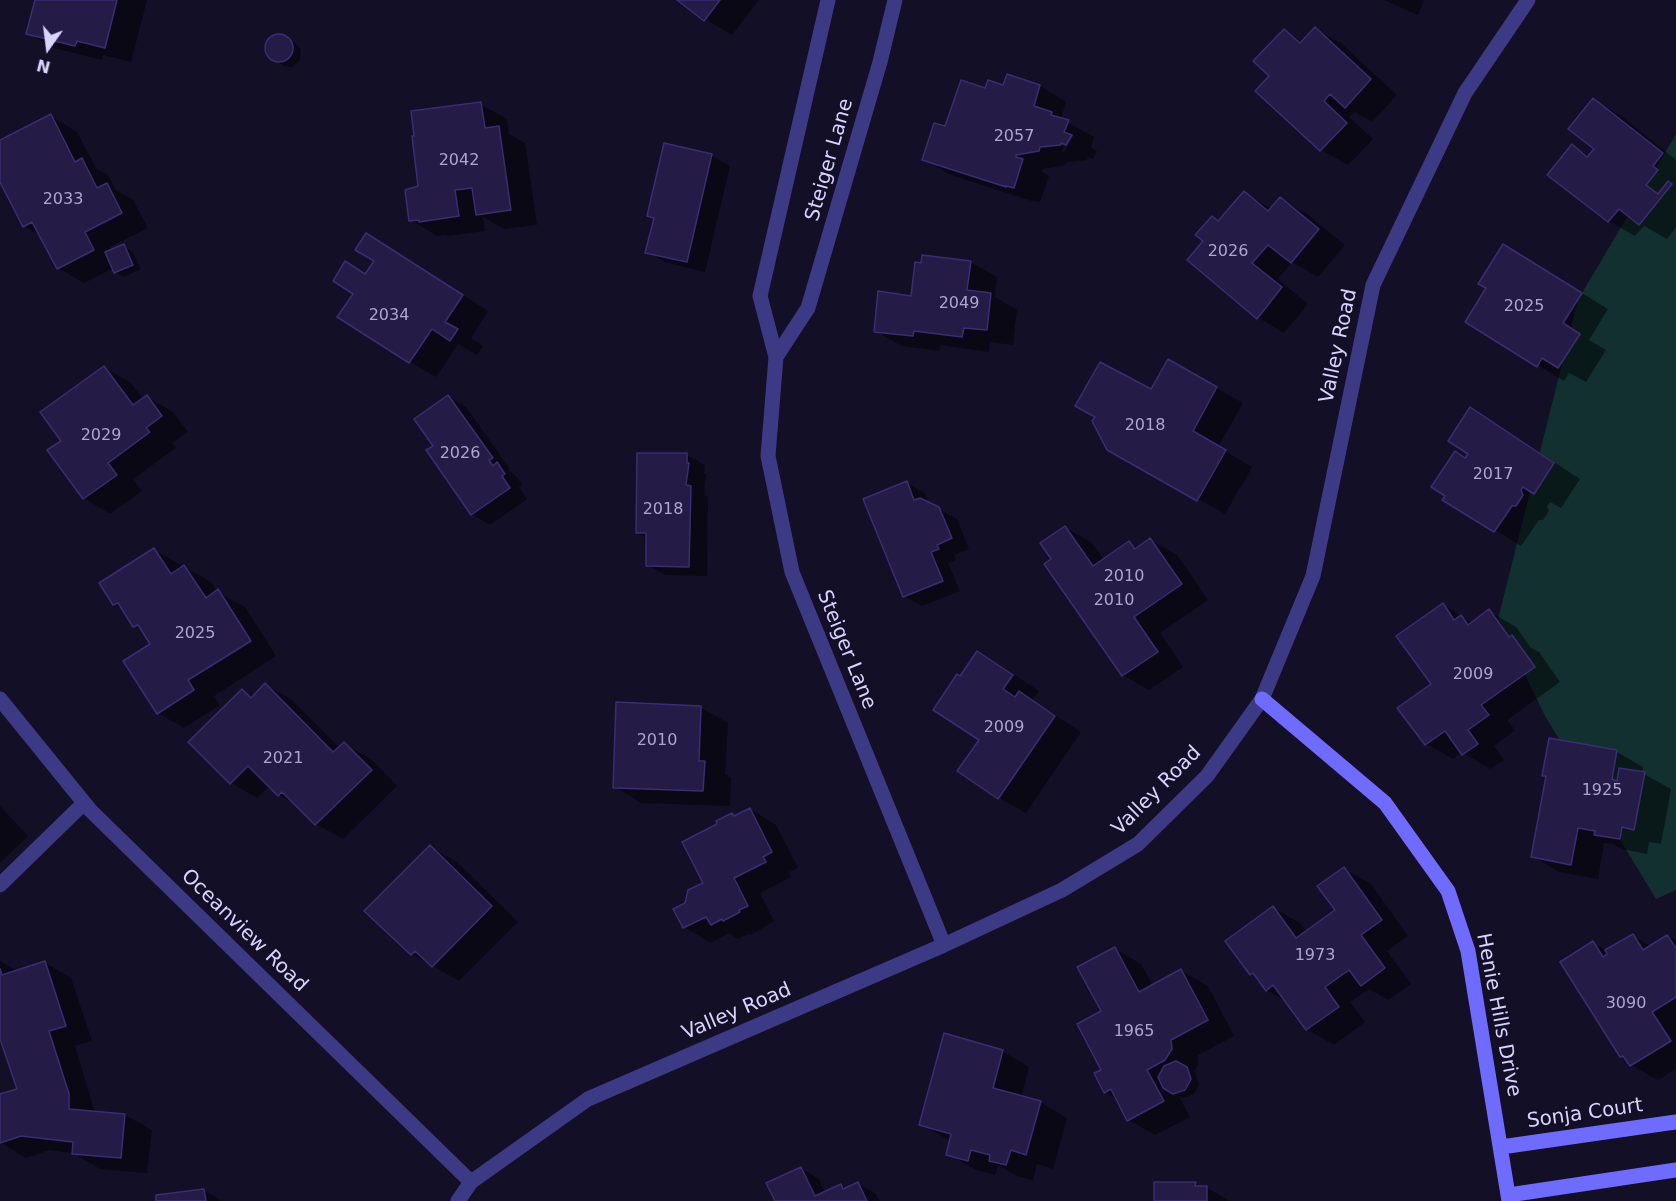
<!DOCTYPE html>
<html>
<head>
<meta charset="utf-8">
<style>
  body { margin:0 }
  #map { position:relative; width:1676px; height:1201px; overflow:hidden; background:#130f26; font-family:"DejaVu Sans",sans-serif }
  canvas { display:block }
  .north { position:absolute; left:18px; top:18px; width:60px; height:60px; -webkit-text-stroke:4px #130f26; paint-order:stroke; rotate:194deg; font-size:16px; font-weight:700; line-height:24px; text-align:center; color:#d9d4ff }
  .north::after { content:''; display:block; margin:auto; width:21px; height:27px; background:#d9d4ff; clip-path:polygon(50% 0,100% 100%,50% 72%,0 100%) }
</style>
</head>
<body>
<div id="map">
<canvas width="1676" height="1201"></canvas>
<div class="north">N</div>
</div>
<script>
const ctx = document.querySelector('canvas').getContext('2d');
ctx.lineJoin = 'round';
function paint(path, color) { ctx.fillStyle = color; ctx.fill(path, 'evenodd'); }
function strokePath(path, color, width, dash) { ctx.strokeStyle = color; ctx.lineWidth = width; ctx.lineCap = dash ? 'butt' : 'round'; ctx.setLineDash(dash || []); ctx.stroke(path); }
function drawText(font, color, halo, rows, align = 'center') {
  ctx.font = font + ' "DejaVu Sans",sans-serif'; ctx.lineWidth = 5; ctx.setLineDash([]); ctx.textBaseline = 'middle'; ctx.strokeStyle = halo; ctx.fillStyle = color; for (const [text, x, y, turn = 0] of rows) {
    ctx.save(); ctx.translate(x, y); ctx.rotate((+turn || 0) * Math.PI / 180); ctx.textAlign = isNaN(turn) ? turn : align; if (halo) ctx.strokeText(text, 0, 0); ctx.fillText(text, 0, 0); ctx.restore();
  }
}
const green = new Path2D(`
  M 1676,134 L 1676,890 L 1656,899 L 1545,716 L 1498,619 L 1578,300 Z`);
const shadow = new Path2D(`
  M 36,0 L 147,0 L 131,62 L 103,55 L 102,60 L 54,48 L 28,33 Z
  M 680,0 L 759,0 L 732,35 L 705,19 Z
  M 1384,0 L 1424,0 L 1418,15 Z
  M 1315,29 L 1342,44 L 1397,95 L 1372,122 L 1355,112 L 1349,117 L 1373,139 L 1348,165 L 1321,150 L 1257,91 L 1271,76 L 1284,31 L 1303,42 Z
  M 275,36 L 286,37 L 295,43 L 301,50 L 300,60 L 292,67 L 284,66 L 274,60 L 267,52 L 268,43 Z
  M 1008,76 L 1040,86 L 1066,102 L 1061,119 L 1094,137 L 1091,148 L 1097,151 L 1093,159 L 1088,157 L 1087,160 L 1067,162 L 1066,165 L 1043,169 L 1042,172 L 1049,176 L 1040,202 L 1032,201 L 951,175 L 924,159 L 946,128 L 986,90 L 1004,87 ZM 1070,135 L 1074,135 L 1064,153 L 1061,151 Z
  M 1593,100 L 1620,115 L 1676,160 L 1676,227 L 1667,239 L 1644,226 L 1635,236 L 1609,221 L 1572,146 L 1590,156 L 1596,149 Z
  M 480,104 L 507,119 L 509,134 L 525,143 L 537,225 L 504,229 L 483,217 L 485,231 L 447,236 L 444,235 L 437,236 L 411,220 L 420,187 Z
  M 51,116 L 77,132 L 96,168 L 108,175 L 116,190 L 133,200 L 148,228 L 110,247 L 112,251 L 124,246 L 132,251 L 141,269 L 124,277 L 115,272 L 114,268 L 84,283 L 58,268 L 41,236 L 24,226 L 0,179 L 0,141 Z
  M 712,156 L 730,166 L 705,272 L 665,262 L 647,252 L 655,219 L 649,215 Z
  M 1244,193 L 1272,209 L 1280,199 L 1307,214 L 1345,245 L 1318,277 L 1292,262 L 1278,279 L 1308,304 L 1284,333 L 1257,317 Z
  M 367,235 L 393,250 L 488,311 L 471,338 L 483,346 L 477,355 L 458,344 L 436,377 L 410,362 Z
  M 1530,261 L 1608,309 L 1589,340 L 1606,350 L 1586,382 L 1569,373 L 1564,381 L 1537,365 Z
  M 970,262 L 997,277 L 995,297 L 1017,310 L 1013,345 L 990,342 L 989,352 L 940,345 L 940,351 L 902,346 L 875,331 Z
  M 1169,361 L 1243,403 L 1218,447 L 1252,467 L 1225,514 L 1135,464 L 1152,391 Z
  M 104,367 L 131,383 L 143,399 L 147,397 L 173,412 L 188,432 L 172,443 L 176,448 L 133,479 L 142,491 L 110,514 L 84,498 L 63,441 Z
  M 448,396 L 466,407 L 510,469 L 508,470 L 515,475 L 522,484 L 519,487 L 527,499 L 490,525 L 472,514 L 428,451 L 435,446 Z
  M 1497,425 L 1580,479 L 1561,508 L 1550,502 L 1547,506 L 1549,511 L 1543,520 L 1539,520 L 1521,546 L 1445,499 L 1466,460 Z
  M 687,455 L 705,465 L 704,473 L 706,474 L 704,495 L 708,497 L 707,576 L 665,575 L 647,565 L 648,538 L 638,533 Z
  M 907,483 L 925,493 L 929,504 L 957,519 L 969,549 L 954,555 L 956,560 L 948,563 L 960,591 L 922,606 L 904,596 Z
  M 1065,527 L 1092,543 L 1104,560 L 1129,543 L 1138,548 L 1150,540 L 1177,555 L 1208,600 L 1160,633 L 1183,667 L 1149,690 L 1123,675 L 1053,559 Z
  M 154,550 L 181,565 L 183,568 L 184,567 L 211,582 L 217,592 L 245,607 L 276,656 L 214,696 L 220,705 L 184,728 L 158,713 L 152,644 L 144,632 L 135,626 L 124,610 L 114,604 Z
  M 1443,605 L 1472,623 L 1489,611 L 1516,627 L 1531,648 L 1539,652 L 1560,682 L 1507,720 L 1515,730 L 1494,746 L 1504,760 L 1490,769 L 1462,752 L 1453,759 L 1426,744 Z
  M 978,653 L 1004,668 L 1039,691 L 1032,700 L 1081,732 L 1026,813 L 999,798 L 959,771 L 981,740 L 961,678 Z
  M 266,685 L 292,700 L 340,748 L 344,744 L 371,759 L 397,786 L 343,839 L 316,824 L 298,806 L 279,795 L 270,786 L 257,798 L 231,783 L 242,691 L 253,697 Z
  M 701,708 L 728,723 L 725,774 L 731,778 L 730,806 L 641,803 L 615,787 Z
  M 1550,740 L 1617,752 L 1643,767 L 1642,773 L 1671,789 L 1661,844 L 1649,842 L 1647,854 L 1622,849 L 1613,844 L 1604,843 L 1598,879 L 1559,872 L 1532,856 L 1547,777 L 1544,775 Z
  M 0,806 L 28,836 L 0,863 Z
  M 750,809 L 776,825 L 798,868 L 789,872 L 791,877 L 760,893 L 774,921 L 751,935 L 748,934 L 738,939 L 729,933 L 711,943 L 684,927 L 686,904 L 705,884 L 720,824 L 732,814 L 735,816 Z
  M 430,847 L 457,862 L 518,922 L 459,981 L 412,954 L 366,911 Z
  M 1344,869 L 1371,884 L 1408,936 L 1387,951 L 1411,984 L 1388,1000 L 1369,989 L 1350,1002 L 1365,1022 L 1334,1045 L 1307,1029 L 1287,1002 L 1267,990 L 1257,977 L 1251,973 L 1273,908 L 1300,923 L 1307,932 L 1337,910 Z
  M 1633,936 L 1651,946 L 1667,936 L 1676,941 L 1676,1069 L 1658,1080 L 1631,1065 L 1628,1060 L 1621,1056 L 1593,943 L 1607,951 Z
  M 1115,949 L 1141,964 L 1153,986 L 1181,971 L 1208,986 L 1234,1036 L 1198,1055 L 1198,1065 L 1194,1072 L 1196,1074 L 1199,1085 L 1194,1094 L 1183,1098 L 1178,1095 L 1190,1117 L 1155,1135 L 1129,1120 L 1118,1100 L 1105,1092 L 1103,1012 Z
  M 0,961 L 17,971 L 44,962 L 71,978 L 92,1041 L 75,1046 L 95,1113 L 125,1115 L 152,1130 L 147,1173 L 100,1169 L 73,1153 L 49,1150 L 26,1158 L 0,1142 L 0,1096 L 19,1090 L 0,1034 Z
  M 1002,1051 L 1029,1067 L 1021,1097 L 1040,1102 L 1067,1118 L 1053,1169 L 1037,1164 L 1033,1180 L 1017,1176 L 998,1165 L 995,1175 L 974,1169 L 948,1154 L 951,1141 L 921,1125 Z
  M 801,1168 L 819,1179 L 825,1193 L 841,1185 L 847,1189 L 858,1183 L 876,1194 L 879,1201 L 776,1201 Z
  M 1196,1184 L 1203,1188 L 1207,1188 L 1230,1201 L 1156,1201 Z
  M 204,1190 L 222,1201 L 158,1201 Z`);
const building = new Path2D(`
  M 35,0 L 117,0 L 105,48 L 77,41 L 75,46 L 26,34 Z
  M 677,0 L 720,0 L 704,21 Z
  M 1315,27 L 1371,79 L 1345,108 L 1330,94 L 1324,101 L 1347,123 L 1320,151 L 1255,91 L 1269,76 L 1253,61 L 1284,29 L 1300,43 Z
  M265 48a14 14 0 1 1 28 0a14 14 0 1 1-28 0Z
  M 1007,74 L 1040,85 L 1034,106 L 1052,112 L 1051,115 L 1069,120 L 1064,132 L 1072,135 L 1066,145 L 1061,143 L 1061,145 L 1040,147 L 1039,151 L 1016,155 L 1016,157 L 1023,159 L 1014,188 L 1006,186 L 1006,187 L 922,160 L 934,123 L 945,126 L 961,80 L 985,88 L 988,80 L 1003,85 Z
  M 1593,98 L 1663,153 L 1653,166 L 1658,170 L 1646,185 L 1658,194 L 1668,181 L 1672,184 L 1639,225 L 1619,209 L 1608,222 L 1547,175 L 1572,144 L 1587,157 L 1594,149 L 1568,129 Z
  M 481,102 L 485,128 L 499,126 L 511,210 L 476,215 L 472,188 L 455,190 L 459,216 L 419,222 L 419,220 L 409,221 L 405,190 L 418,186 L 412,136 L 414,136 L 411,111 Z
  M 51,114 L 75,162 L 82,158 L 97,188 L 107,183 L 122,213 L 85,232 L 94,250 L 57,269 L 32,222 L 23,227 L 0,182 L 0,140 Z
  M 664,143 L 712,154 L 687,262 L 645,253 L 654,218 L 647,216 Z
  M 1244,191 L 1268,211 L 1280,197 L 1319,229 L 1291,263 L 1268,245 L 1252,263 L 1282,287 L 1257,319 L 1187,260 L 1203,241 L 1195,235 L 1212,216 L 1218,221 Z
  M 366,233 L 463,295 L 445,322 L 458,329 L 450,341 L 432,329 L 409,363 L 337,317 L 353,294 L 333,281 L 345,261 L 365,274 L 374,261 L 355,250 Z
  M 124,244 L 133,265 L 114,273 L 105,252 Z
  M 1503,244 L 1582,293 L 1563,323 L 1580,334 L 1558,368 L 1542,358 L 1537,367 L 1465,322 L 1486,288 L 1478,284 Z
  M 922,255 L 971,261 L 967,290 L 991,293 L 987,330 L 964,328 L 962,337 L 914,331 L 913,336 L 874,332 L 878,291 L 911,296 L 915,262 L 921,263 Z
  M 1168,359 L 1217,387 L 1193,431 L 1226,450 L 1197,501 L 1107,450 L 1092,421 L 1095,417 L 1075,406 L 1100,362 L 1151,389 Z
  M 104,366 L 133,405 L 147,395 L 162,416 L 146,428 L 150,432 L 108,463 L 117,475 L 83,499 L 47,450 L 61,441 L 40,412 Z
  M 448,395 L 493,458 L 489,460 L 493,466 L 497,462 L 505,474 L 502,476 L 510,488 L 471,515 L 426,450 L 433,446 L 414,419 Z
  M 1470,407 L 1554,463 L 1534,494 L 1523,487 L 1521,490 L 1523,495 L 1516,506 L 1512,506 L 1494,532 L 1442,500 L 1445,496 L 1431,487 L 1455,451 L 1465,458 L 1468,454 L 1448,441 Z
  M 637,453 L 687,453 L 687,463 L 689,463 L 686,485 L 691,486 L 689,567 L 646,566 L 646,533 L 636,533 Z
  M 907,481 L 914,500 L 920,498 L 939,507 L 952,538 L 937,545 L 939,549 L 931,552 L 943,581 L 903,597 L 863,499 Z
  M 1065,526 L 1093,566 L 1129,541 L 1135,549 L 1150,538 L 1182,584 L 1134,617 L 1158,652 L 1122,676 L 1044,564 L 1051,559 L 1040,543 Z
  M 154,548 L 171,574 L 184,565 L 206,598 L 218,589 L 251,641 L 188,680 L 194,690 L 157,714 L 123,661 L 150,644 L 138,625 L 133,627 L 118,603 L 113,605 L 99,583 Z
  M 1443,603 L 1454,620 L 1461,615 L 1468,625 L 1489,609 L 1509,637 L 1512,635 L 1535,667 L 1481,705 L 1489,715 L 1468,730 L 1478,744 L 1462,755 L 1445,731 L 1425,745 L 1397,708 L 1431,684 L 1396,636 Z
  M 977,651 L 1013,675 L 1003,689 L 1015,697 L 1019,691 L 1055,716 L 998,799 L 957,771 L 979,740 L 933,710 L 957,674 L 960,676 Z
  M 265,683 L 333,752 L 344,742 L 372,770 L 315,825 L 282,792 L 278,796 L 248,766 L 230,784 L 188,742 L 242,689 L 251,698 Z
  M 616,702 L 701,706 L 699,761 L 705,761 L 703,791 L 613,788 Z
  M 1549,738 L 1617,750 L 1612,779 L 1617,781 L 1619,768 L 1645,772 L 1634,830 L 1622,827 L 1620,839 L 1594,835 L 1595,831 L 1578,828 L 1571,865 L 1531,857 L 1546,776 L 1542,776 Z
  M 750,808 L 772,852 L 763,857 L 766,862 L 734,878 L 748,906 L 739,910 L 740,912 L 723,921 L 722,919 L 711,925 L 706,917 L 683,928 L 673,909 L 685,903 L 688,890 L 703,883 L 682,842 L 717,824 L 716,821 L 732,813 L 734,816 Z
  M 430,845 L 492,906 L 432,967 L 415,951 L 411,955 L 364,911 Z
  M 1344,867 L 1382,920 L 1361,935 L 1385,968 L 1361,986 L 1349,970 L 1325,987 L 1339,1007 L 1306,1030 L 1273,985 L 1266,991 L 1253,973 L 1250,975 L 1225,941 L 1273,906 L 1296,938 L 1335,910 L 1317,886 Z
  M 1633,934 L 1643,950 L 1667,935 L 1676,948 L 1676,997 L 1652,1012 L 1671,1041 L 1630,1066 L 1623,1056 L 1620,1057 L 1560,962 L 1593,941 L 1603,957 L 1607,954 L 1605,950 Z
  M 1115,947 L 1139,992 L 1181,969 L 1208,1020 L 1171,1040 L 1172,1049 L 1165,1060 L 1147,1070 L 1164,1101 L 1127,1121 L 1111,1089 L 1104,1093 L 1094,1073 L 1101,1070 L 1077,1024 L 1101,1011 L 1077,967 Z
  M 45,961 L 66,1026 L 49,1031 L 69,1094 L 69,1109 L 125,1114 L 121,1158 L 72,1154 L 73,1142 L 21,1136 L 0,1143 L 0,1094 L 17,1089 L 0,1039 L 0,969 L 2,975 Z
  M 944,1033 L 1003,1050 L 993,1088 L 1041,1101 L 1026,1155 L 1011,1150 L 1006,1165 L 989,1161 L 990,1155 L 971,1150 L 968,1161 L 946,1155 L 951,1134 L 919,1125 Z
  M 1176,1061 L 1187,1067 L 1191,1079 L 1185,1090 L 1173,1094 L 1163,1088 L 1158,1077 L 1164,1066 Z
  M 801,1167 L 815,1196 L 841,1184 L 843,1189 L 858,1182 L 867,1201 L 775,1201 L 766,1183 Z
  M 1154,1182 L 1196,1182 L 1195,1186 L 1207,1186 L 1207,1201 L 1154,1201 Z
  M 204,1189 L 206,1201 L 156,1201 L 156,1195 Z`);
const lane = new Path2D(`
  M 0,885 L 84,803`);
const street = new Path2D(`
  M 828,0 L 760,296 L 776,357 L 768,456 L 792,572 L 944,945
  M 776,357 L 808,308 L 880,62 L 895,0
  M 0,699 L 90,810 L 471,1182
  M 458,1201 L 471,1182 L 588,1099 L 944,945 L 1062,890 L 1138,844 L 1207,776 L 1262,699 L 1313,576 L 1373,285 L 1465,93 L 1528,0`);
const secondary = new Path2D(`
  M 1262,699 L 1385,803 L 1448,891 L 1468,951 L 1509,1201
  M 1501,1147 L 1676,1122
  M 1509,1195 L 1676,1170`);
const numberNames = [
  ["2057",1014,137],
  ["2042",459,161],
  ["2033",63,200],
  ["2026",1228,252],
  ["2049",959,304],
  ["2025",1524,307],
  ["2034",389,316],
  ["2018",1145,426],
  ["2029",101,436],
  ["2026",460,454],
  ["2017",1493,475],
  ["2018",663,510],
  ["2010",1124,577],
  ["2010",1114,601],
  ["2025",195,634],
  ["2009",1473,675],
  ["2009",1004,728],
  ["2010",657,741],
  ["2021",283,759],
  ["1925",1602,791],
  ["1973",1315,956],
  ["3090",1626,1004],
  ["1965",1134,1032]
];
const streetNames = [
  ["Steiger Lane",830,160,-74],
  ["Valley Road",1339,346,-78],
  ["Steiger Lane",846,650,68],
  ["Valley Road",1157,791,-45],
  ["Oceanview Road",244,931,44],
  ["Valley Road",737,1012,-23],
  ["Henie Hills Drive",1498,1015,79],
  ["Sonja Court",1585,1114,-8]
];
paint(green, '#12302f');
paint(shadow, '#0007');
paint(building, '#241b47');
strokePath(building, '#3b2d73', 1.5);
strokePath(lane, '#3d3a85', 15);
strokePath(street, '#3d3a85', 15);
strokePath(secondary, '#6f6bff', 15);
drawText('16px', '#aca6d1', null, numberNames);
drawText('20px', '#d9d4ff', '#130f26', streetNames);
</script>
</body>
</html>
